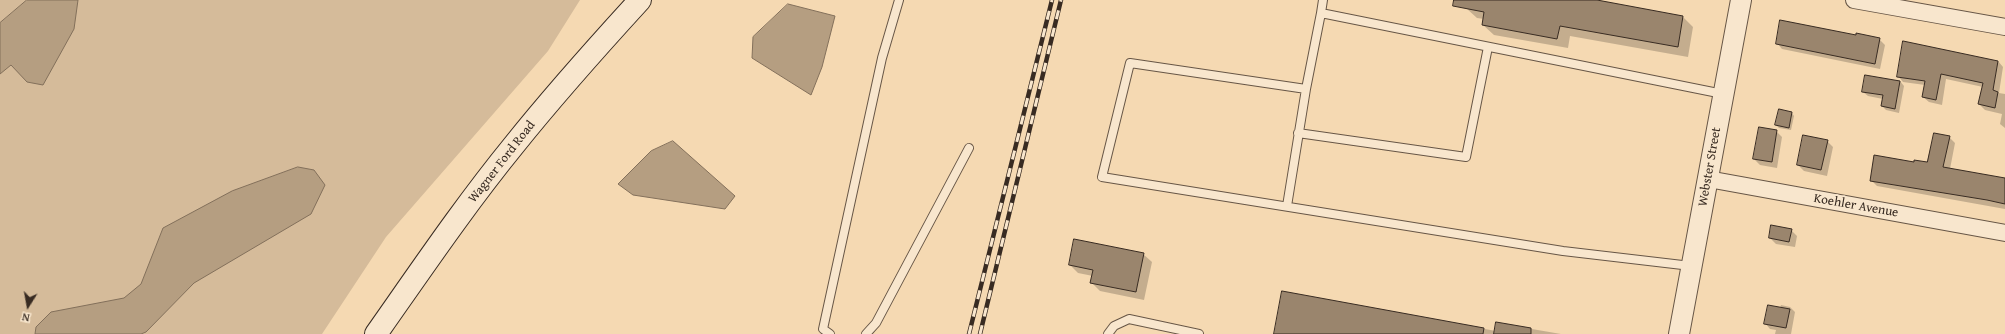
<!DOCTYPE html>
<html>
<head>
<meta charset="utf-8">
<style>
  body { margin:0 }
  #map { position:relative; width:2005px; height:334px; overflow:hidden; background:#f5d9b2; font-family:"Gentium Book Plus",serif }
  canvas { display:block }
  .north { position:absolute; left:8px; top:286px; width:40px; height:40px; -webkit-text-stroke:3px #f8e6cd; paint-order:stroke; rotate:191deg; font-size:11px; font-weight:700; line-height:16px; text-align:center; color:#382b22 }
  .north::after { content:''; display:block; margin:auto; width:14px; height:18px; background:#382b22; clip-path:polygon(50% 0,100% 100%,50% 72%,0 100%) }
</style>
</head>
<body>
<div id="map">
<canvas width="2005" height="334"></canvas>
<div class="north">N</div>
</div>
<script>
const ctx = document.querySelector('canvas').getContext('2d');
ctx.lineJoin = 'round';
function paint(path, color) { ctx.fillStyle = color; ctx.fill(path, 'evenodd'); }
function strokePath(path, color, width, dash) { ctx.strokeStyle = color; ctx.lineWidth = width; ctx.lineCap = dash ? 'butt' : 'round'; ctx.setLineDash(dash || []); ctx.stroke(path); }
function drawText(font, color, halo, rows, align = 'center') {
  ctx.font = font + ' "Gentium Book Plus",serif'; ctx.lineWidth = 3.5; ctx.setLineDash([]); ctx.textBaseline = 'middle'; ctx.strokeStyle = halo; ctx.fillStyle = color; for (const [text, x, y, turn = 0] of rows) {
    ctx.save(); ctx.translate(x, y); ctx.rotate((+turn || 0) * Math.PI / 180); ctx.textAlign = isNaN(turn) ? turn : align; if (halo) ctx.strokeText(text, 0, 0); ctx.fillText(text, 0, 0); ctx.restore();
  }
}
const green = new Path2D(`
  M 0,0 L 580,0 L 548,51 L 386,237 L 322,334 L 0,334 Z`);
const water = new Path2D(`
  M 27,0 L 78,0 L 74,29 L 43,85 L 27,82 L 11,65 L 0,74 L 0,23 Z
  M 788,4 L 835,16 L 822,67 L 811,95 L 752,58 L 753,37 Z
  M 673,141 L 735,196 L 725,209 L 633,195 L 618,184 L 651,151 Z
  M 298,167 L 314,170 L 325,185 L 311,214 L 194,283 L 146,332 L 141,334 L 35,334 L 36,327 L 51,312 L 124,298 L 141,284 L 163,228 L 232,191 Z`);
const shadow = new Path2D(`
  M 1468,0 L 1591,0 L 1683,17 L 1693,27 L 1688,57 L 1570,36 L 1568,48 L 1494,35 L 1483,25 L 1484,19 L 1477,18 L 1466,8 Z
  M 1879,39 L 1885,45 L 1880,69 L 1782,49 L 1777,43 Z
  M 1998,61 L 2003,67 L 1999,93 L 2005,94 L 2005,128 L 2000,124 L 2002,114 L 1985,110 L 1979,104 L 1983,87 L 1946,79 L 1942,105 L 1929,102 L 1923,97 L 1925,85 L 1903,82 L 1898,76 Z
  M 1866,76 L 1900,81 L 1904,86 L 1899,113 L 1886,110 L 1882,106 L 1883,99 L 1868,96 L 1863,92 Z
  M 1792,113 L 1794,116 L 1791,130 L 1779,128 L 1776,125 Z
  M 1776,131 L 1782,137 L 1777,168 L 1760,165 L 1754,159 Z
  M 1949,137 L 1955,143 L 1950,169 L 2005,179 L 2005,209 L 1877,186 L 1871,180 L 1914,163 L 1928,163 Z
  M 1827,141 L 1833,147 L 1827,176 L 1804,171 L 1798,165 Z
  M 1791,230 L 1797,236 L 1795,247 L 1776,244 L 1770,238 Z
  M 1143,254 L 1152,262 L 1144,300 L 1100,291 L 1091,282 L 1093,276 L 1078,273 L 1070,265 Z
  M 1283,293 L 1496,331 L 1497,323 L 1561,334 L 1275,334 Z
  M 1781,305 L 1790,307 L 1795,312 L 1791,334 L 1775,334 L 1776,330 L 1770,329 L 1765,323 L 1780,308 Z`);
const building = new Path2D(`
  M 1454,0 L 1597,0 L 1683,16 L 1678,47 L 1560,26 L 1557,39 L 1482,25 L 1484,12 L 1453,6 Z
  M 1780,20 L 1856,35 L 1856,33 L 1880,38 L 1875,64 L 1776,44 Z
  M 1903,41 L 1998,61 L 1993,90 L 1998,92 L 1995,108 L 1978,104 L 1983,83 L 1941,74 L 1936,100 L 1922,97 L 1925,81 L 1897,77 Z
  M 1865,75 L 1900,81 L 1895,109 L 1881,106 L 1883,95 L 1862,92 Z
  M 1779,109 L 1792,112 L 1789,128 L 1775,125 Z
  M 1759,127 L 1777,130 L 1772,162 L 1753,159 Z
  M 1934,133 L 1950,136 L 1943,167 L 2005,178 L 2005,204 L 1987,200 L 1870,181 L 1874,155 L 1914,162 L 1914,160 L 1927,162 Z
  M 1803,135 L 1828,140 L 1821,170 L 1797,165 Z
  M 1771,225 L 1792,229 L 1789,242 L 1769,238 Z
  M 1074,239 L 1144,253 L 1136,292 L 1090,283 L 1093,270 L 1069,265 Z
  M 1282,291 L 1484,328 L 1483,334 L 1274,334 Z
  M 1768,305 L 1790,309 L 1786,328 L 1764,324 Z
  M 1496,322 L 1531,328 L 1531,334 L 1494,334 Z`);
const service = new Path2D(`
  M 1323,0 L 1321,13 L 1723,94
  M 1306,89 L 1321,13
  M 1298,133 L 1466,157 L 1488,47
  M 1287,206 L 1306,89 L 1130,63 L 1102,177 L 1563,251 L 1691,266
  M 830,334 L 823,329 L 882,58 L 899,0
  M 866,334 L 876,323 L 969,148
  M 1108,334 L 1114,326 L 1129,319 L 1199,334`);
const minor = new Path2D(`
  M 1854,0 L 2005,27
  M 1708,179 L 2005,233`);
const tertiary = new Path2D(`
  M 1679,334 L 1741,0`);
const secondary = new Path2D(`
  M 376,334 C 421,270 465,205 514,145 C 554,95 597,47 640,0`);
const rail = new Path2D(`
  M 969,334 L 1052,0
  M 980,334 L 1061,0`);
const streetNames = [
  ["Wagner Ford Road",502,162,-52],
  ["Webster Street",1710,167,-80],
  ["Koehler Avenue",1856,206,10]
];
paint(green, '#d5bb9a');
paint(water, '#b59e81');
strokePath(water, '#83705b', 1);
paint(shadow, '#0003');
paint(building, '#9a856d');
strokePath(building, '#382b22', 1);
strokePath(service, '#675646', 10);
strokePath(minor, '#675646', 18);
strokePath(tertiary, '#675646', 22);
strokePath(secondary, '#382b22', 24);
strokePath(service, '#f8e6cd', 8);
strokePath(minor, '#f8e6cd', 16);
strokePath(tertiary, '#f8e6cd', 20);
strokePath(secondary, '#f8e6cd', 22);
strokePath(rail, '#382b22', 4.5);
strokePath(rail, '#f8e6cd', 3, [9]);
drawText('13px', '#382b22', '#f8e6cd', streetNames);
</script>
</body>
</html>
